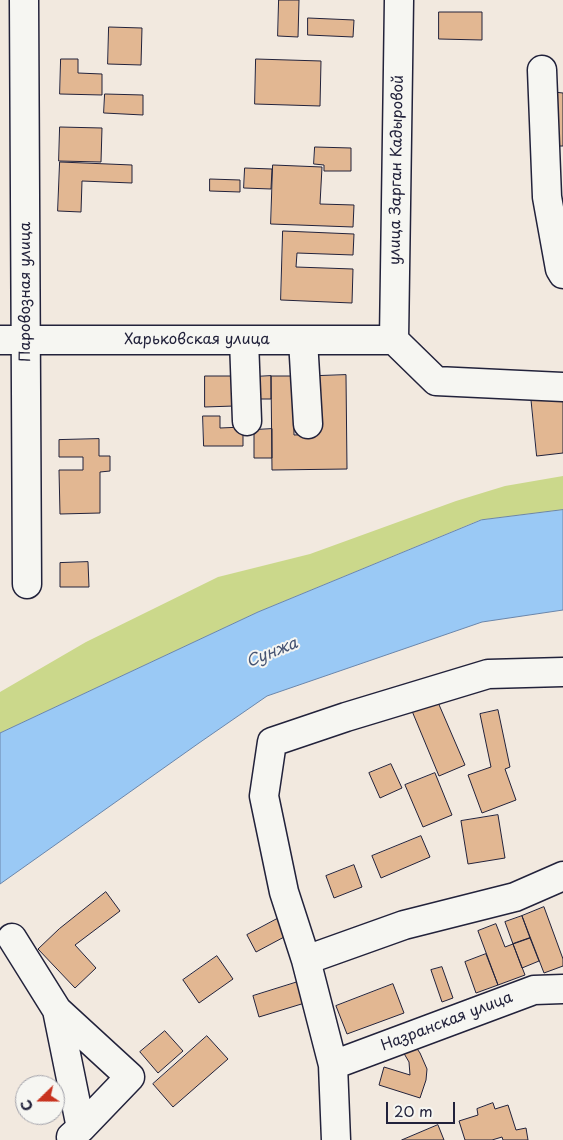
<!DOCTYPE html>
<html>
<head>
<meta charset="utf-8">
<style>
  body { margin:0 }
  #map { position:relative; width:563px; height:1140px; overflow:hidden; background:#f2e9df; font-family:"Playpen Sans",sans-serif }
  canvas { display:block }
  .north { position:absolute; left:15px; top:1075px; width:50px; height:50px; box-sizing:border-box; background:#f6f6f2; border:1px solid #a1a1a9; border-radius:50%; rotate:248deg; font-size:14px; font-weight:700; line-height:20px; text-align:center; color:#22223b }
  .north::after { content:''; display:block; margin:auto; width:18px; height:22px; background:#c8321e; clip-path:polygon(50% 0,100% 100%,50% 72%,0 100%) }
  .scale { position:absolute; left:386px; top:1102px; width:69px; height:22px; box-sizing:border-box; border:2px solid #22223b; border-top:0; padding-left:6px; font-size:15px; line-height:18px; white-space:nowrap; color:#22223b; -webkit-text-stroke:4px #f6f6f2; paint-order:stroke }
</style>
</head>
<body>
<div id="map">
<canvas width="563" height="1140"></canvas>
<div class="north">С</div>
<div class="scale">20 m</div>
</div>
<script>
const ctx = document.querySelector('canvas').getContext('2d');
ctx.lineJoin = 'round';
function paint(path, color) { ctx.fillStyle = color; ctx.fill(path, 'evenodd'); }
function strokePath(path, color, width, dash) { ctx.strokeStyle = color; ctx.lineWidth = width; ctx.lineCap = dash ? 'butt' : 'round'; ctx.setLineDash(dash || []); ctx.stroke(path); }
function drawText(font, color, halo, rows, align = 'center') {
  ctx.font = font + ' "Playpen Sans",sans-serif'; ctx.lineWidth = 4; ctx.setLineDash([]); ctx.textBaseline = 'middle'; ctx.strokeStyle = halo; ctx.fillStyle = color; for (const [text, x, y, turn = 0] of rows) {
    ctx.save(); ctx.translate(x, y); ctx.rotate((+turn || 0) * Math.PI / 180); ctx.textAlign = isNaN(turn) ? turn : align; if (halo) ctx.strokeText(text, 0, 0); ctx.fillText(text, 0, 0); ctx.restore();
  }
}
const green = new Path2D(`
  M 563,476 L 563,510 L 480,520 L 258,612 L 0,733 L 0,692 L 86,642 L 218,577 L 310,554 L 456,501 L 505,486 Z`);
const water = new Path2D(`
  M 563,510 L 563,610 L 482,622 L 267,696 L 199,743 L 0,884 L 0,733 L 258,612 L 481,520 Z`);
const building = new Path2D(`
  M 279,0 L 299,0 L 298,37 L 278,36 Z
  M 439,12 L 482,12 L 482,40 L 439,39 Z
  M 308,18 L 354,20 L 353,37 L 308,35 Z
  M 109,27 L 142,28 L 141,65 L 108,64 Z
  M 61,59 L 78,59 L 78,73 L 102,74 L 102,95 L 60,94 Z
  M 256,59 L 321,61 L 320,106 L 255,104 Z
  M 554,92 L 563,93 L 563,146 L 554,146 Z
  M 105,94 L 143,95 L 143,115 L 104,113 Z
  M 60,127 L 102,128 L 101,162 L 59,161 Z
  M 315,147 L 351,148 L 351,171 L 324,171 L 324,165 L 314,164 Z
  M 60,162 L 132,165 L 132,183 L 82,181 L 81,212 L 58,211 Z
  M 273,165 L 322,167 L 320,204 L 354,205 L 353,227 L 271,224 Z
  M 245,168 L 272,169 L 271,189 L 244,188 Z
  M 210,179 L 240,180 L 240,192 L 210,191 Z
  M 283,231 L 354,234 L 353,255 L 297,253 L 296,267 L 353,269 L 352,303 L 281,300 Z
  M 346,375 L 347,469 L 272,470 L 271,376 L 293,376 L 294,435 L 319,434 L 318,376 Z
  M 205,376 L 233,376 L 234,406 L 205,407 Z
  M 271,376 L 271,399 L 254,399 L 253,377 Z
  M 531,396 L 563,398 L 563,453 L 537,456 Z
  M 203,416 L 220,416 L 220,428 L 243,427 L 243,446 L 204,446 Z
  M 272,429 L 272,458 L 254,458 L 254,430 Z
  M 99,439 L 99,456 L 110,456 L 110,471 L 100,472 L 100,513 L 60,514 L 59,470 L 83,470 L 83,457 L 59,457 L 59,440 Z
  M 88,562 L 89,587 L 60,587 L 60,563 Z
  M 437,700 L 465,765 L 439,776 L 412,711 Z
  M 498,710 L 510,767 L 505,769 L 516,800 L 482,813 L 468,775 L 491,767 L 480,714 Z
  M 391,764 L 402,788 L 380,798 L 369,773 Z
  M 435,773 L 452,815 L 423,827 L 405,785 Z
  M 498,815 L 505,858 L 468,864 L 461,821 Z
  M 421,836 L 430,857 L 381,878 L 372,856 Z
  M 354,865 L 362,887 L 334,898 L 326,876 Z
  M 106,892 L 120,911 L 75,945 L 96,968 L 75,988 L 38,949 L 59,929 Z
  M 544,907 L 563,959 L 563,966 L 544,973 L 522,916 Z
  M 522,916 L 530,938 L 513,944 L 505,922 Z
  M 277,919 L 286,936 L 256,952 L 247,935 Z
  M 496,924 L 505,947 L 513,944 L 525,975 L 498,985 L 478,931 Z
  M 530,938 L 539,961 L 522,968 L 513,944 Z
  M 486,954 L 498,985 L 476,993 L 465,962 Z
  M 217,956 L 233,979 L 199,1003 L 183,980 Z
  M 442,967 L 453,998 L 442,1002 L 431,970 Z
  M 301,981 L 308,1002 L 259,1017 L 253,996 Z
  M 393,984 L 404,1013 L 347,1034 L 336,1006 Z
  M 165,1031 L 183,1051 L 158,1073 L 140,1052 Z
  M 207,1036 L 228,1059 L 173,1107 L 153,1084 Z
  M 409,1037 L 420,1053 L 427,1069 L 426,1080 L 420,1098 L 379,1085 L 384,1067 L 410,1075 L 409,1062 L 399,1045 Z
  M 493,1103 L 495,1109 L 508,1105 L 516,1130 L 526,1128 L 528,1140 L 503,1140 L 502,1137 L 492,1140 L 465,1140 L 459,1121 L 478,1115 L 477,1109 Z
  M 438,1125 L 444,1140 L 402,1140 Z`);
const minor = new Path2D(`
  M 24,0 L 27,584
  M 542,70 L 547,197 L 560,269 L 563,274
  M 0,340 L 394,340
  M 244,340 L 247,421
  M 303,340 L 308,424
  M 394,340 L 399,0
  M 394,340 L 436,381 L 563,387
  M 12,938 L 57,1010 L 81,1128
  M 306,960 L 404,925 L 515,897 L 563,876
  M 57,1010 L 130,1077 L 81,1128 L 71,1137
  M 333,1065 L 534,990 L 563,989
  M 336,1140 L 333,1065 L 306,960 L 284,892 L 264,796 L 272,742 L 346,717 L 488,674 L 563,672`);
const streetNames = [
  ["улица Зарган Кадыровой",397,170,-89],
  ["Паровозная улица",26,292,-90],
  ["Харьковская улица",197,340],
  ["Назранская улица",447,1022,-21]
];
const waterNames = [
  ["Сунжа",272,653,-22]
];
paint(green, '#cbd88b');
paint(water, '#9ac9f5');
strokePath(water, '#6a86ab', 1);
paint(building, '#e2b792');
strokePath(building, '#22223b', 1);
strokePath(minor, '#22223b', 31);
strokePath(minor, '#f6f6f2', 28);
drawText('15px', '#22223b', '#f6f6f2', streetNames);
drawText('italic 16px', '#465473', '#f6f6f2', waterNames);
</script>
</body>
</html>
